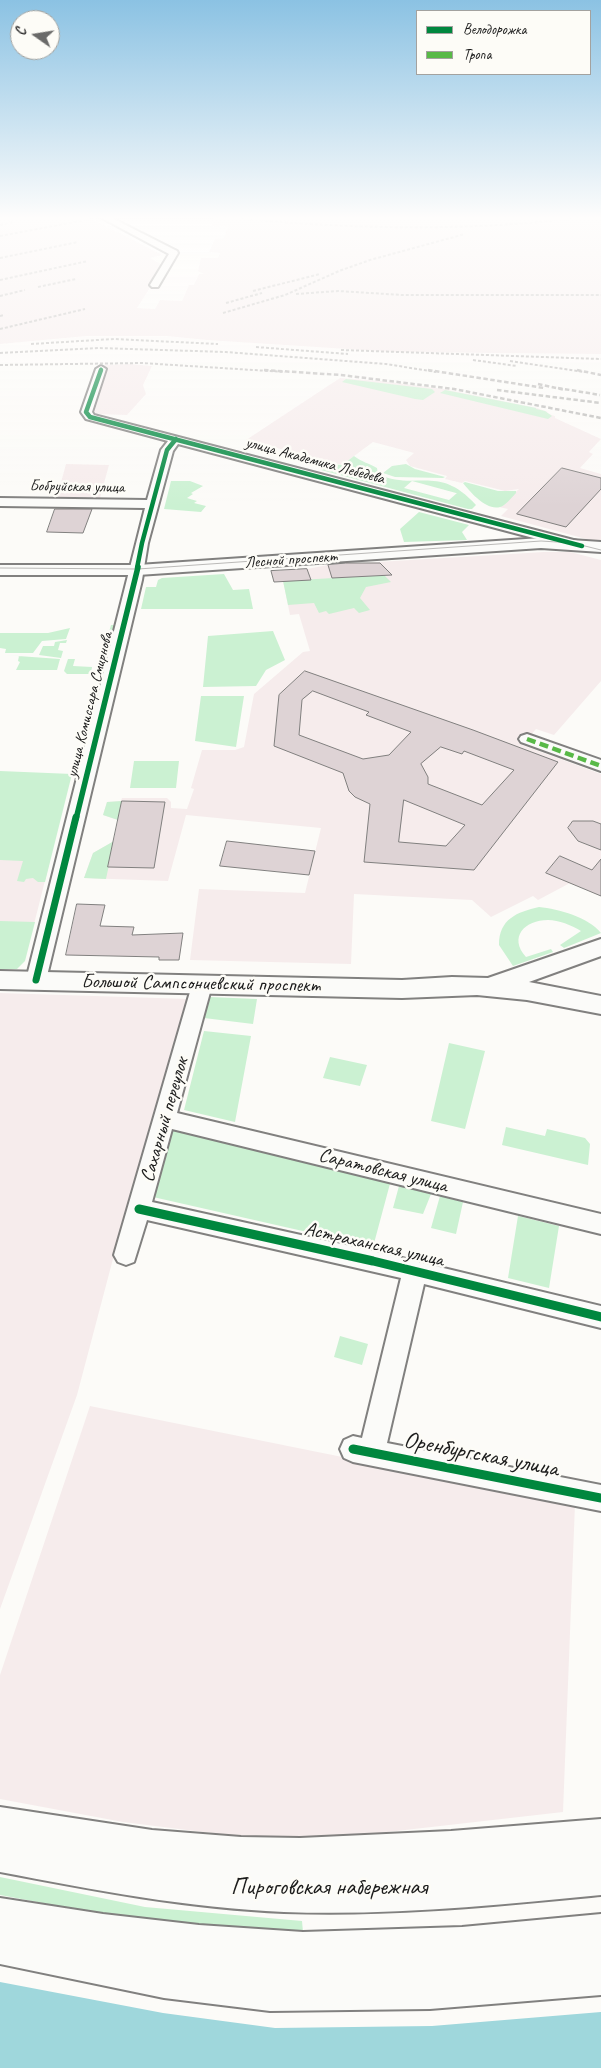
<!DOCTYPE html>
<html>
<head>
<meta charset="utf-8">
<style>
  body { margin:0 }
  #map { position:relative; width:601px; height:2068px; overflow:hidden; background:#fcfbf8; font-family:Caveat,sans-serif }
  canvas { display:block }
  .legend { position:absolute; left:416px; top:10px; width:175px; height:65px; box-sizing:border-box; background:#fdfcf7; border:1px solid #a3a29f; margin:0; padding:6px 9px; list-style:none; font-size:15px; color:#1c1c1c }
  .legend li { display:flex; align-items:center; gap:10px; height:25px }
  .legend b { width:25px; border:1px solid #a3a29f }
  .north { position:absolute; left:10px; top:10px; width:50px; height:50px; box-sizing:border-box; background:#fdfcf7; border:1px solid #a3a29f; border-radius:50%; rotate:283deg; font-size:14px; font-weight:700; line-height:20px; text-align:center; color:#1c1c1c }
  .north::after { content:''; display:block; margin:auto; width:18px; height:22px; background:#6a6a69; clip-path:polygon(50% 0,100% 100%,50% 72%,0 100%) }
</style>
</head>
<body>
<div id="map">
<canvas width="601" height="2068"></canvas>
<ul class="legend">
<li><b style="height:6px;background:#00873e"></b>Велодорожка</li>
<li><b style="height:6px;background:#58b947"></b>Тропа</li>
</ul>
<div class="north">С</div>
</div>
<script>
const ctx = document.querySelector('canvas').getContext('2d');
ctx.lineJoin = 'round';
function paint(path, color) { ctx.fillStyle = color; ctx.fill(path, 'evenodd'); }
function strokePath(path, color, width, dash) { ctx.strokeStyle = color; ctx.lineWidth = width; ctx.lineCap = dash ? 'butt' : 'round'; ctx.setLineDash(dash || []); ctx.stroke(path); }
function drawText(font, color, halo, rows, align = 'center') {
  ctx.font = font + ' Caveat,sans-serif'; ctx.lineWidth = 5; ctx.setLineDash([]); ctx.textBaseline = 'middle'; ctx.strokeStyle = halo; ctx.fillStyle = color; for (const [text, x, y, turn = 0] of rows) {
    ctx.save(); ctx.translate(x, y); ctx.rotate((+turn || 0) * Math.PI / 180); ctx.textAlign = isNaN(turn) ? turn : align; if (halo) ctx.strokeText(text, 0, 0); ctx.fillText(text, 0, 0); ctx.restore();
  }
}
const built = new Path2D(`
  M 0,217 L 88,217 L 162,255 L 150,258 L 164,266 L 137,308 L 155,309 L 160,300 L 182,301 L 189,285 L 194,285 L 199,274 L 204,274 L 198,271 L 201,258 L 218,258 L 220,253 L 209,252 L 215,239 L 224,238 L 228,227 L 212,226 L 214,217 L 601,217 L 601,354 L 394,352 L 207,340 L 166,336 L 87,336 L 0,344 Z
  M 130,364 L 152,366 L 143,385 L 146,394 L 127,415 L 95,414 L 91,409 L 104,365 Z
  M 340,378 L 381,381 L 444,389 L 537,408 L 548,412 L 546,413 L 555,416 L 555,418 L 601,439 L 589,452 L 593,454 L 580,468 L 601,474 L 601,543 L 501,516 L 508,509 L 499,507 L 519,489 L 505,491 L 465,481 L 462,483 L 445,479 L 447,476 L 410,466 L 406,460 L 414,453 L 373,442 L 342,465 L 246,440 Z
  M 66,464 L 109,465 L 100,498 L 57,497 Z
  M 544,552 L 570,552 L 601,560 L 601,681 L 554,735 L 536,729 L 522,745 L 601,774 L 601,896 L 570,883 L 538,900 L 533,896 L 491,917 L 472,900 L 354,894 L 351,964 L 190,960 L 199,889 L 305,893 L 321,828 L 186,815 L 168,881 L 84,878 L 93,853 L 114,841 L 118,820 L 103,815 L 107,802 L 121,801 L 122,798 L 167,798 L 171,802 L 171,808 L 187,809 L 194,789 L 191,788 L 202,750 L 235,750 L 244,747 L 254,694 L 303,652 L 310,651 L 299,614 L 290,615 L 281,570 L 307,569 L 328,565 Z
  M 0,859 L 50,861 L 32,932 L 0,931 Z
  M 0,993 L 189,999 L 118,1240 L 77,1395 L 0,1609 Z
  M 90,1406 L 575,1504 L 563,1812 L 291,1843 L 123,1822 L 0,1799 L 0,1675 Z`);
const green = new Path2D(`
  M 346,379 L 432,389 L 435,392 L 423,400 L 415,399 L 342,382 Z
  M 445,390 L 536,408 L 536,409 L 545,411 L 552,416 L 548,419 L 440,393 Z
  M 354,456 C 362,462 368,463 377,468 L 378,474 C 416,492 438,463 476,505 L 472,509 L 468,509 L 321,470 L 330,464 L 342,465 ZM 412,481 L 456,493 L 457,493 L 449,500 L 404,488 Z
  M 406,464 L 415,469 L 445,477 L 443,478 L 395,477 L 383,473 L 392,466 Z
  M 171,481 L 190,481 L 203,486 L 191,493 L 193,494 L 187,498 L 197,501 L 194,503 L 206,506 L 201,512 L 164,509 Z
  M 465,482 L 498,491 L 516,491 L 516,493 C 512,497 508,502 504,505 C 490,515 471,493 463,483 Z
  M 419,512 L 469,525 L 462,532 L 467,540 L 404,542 L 400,529 Z
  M 224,574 L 233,590 L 249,589 L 253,609 L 141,609 L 146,587 L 156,587 L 158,580 L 162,578 Z
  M 384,575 L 391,582 L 366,587 L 360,598 L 370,610 L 359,613 L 354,608 L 329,614 L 326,611 L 319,613 L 314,603 L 288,605 L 283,581 Z
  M 111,625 L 117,625 L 104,675 L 97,674 Z
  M 70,628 L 66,639 L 42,641 L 33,653 L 5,653 L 6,649 L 0,648 L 0,633 L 48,633 Z
  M 273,631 L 285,660 L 266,670 L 256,686 L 203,687 L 208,636 Z
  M 67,640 L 66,643 L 60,643 L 58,650 L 63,651 L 61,658 L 39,655 L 43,646 L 54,646 L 55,642 Z
  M 4,655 L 60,659 L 57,670 L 16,670 L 20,662 L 18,661 L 19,656 Z
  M 68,659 L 75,659 L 73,666 L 92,667 L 91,674 L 67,674 L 64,671 Z
  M 201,696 L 244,696 L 236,747 L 195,741 Z
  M 134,761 L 179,761 L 176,788 L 130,788 Z
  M 0,771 L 72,774 L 45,882 L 38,882 L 33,878 L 26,879 L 24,882 L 17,881 L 23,861 L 0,860 Z
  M 122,801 L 120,811 L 124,811 L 118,820 L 103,815 L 107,802 Z
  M 114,841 L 106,879 L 84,878 L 93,853 Z
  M 539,907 C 559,909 588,917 601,933 L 564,948 L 560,945 L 581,931 C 571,925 559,920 548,920 C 525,920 508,937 526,957 L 551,949 L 553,952 L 513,966 L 499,945 C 499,919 517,912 539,907 Z
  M 0,921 L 35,922 L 25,961 L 17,969 L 0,969 Z
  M 210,997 L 257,999 L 253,1024 L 204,1018 Z
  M 204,1031 L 251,1036 L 235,1122 L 184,1110 Z
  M 449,1043 L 485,1051 L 465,1129 L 431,1121 Z
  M 330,1057 L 367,1065 L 360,1086 L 323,1078 Z
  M 506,1127 L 545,1136 L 547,1129 L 585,1138 L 590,1144 L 588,1165 L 502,1145 Z
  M 174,1128 L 391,1180 L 373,1247 L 153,1197 L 171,1131 Z
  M 399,1186 L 431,1194 L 423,1214 L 393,1208 Z
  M 440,1196 L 463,1202 L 456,1234 L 431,1228 Z
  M 518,1216 L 559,1226 L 549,1288 L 508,1278 Z
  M 340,1336 L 368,1344 L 362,1365 L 334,1357 Z
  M 0,1877 L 145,1907 L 302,1921 L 303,1932 L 139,1921 L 0,1895 Z`);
const water = new Path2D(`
  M 0,1982 L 163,2013 L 275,2028 L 432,2026 L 601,2012 L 601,2068 L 0,2068 Z`);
const building = new Path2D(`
  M 562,468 L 601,478 L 601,489 L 566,527 L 517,514 Z
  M 55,509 L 92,509 L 83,533 L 47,532 Z
  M 346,563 L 380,563 L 392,575 L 332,578 L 328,565 Z
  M 307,569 L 311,580 L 274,582 L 271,571 Z
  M 305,671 L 473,730 L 558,762 L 474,870 L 364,862 L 370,804 L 355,797 L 349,791 L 343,773 L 274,746 L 279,695 ZM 313,691 L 369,712 L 366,715 L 411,732 L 389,755 L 363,759 L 299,735 L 302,700 ZM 441,747 L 462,754 L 464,751 L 514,770 L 482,805 L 428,784 L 428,777 L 421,764 ZM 404,800 L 465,825 L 446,846 L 399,842 Z
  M 122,801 L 165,802 L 154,868 L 108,867 Z
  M 573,821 L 593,821 L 601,824 L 601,850 L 578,841 L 568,828 Z
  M 227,841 L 315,851 L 309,875 L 220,866 Z
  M 560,856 L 592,870 L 601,859 L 601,896 L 546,873 Z
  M 77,904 L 105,905 L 100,926 L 134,927 L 132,935 L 183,933 L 179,960 L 159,960 L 159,957 L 66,955 Z`);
const minor = new Path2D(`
  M 100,217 L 110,217 L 177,251 L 178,253 L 158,287 L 152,287 L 150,285 L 169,254 Z
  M 101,366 L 106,369 L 92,412 L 94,415 L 585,543 L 586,546 L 585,549 L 575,549 L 178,444 L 173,451 L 148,543 L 142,580 L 46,980 L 43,985 L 36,987 L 29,985 L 26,980 L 145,508 L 0,506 L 0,498 L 147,500 L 161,450 L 168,441 L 86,419 L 81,412 L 96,369 Z
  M 527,734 L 601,760 L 601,771 L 521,742 L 519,739 L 521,736 Z
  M 202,978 L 209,980 L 212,985 L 177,1113 L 601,1214 L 601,1234 L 172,1129 L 152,1202 L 373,1251 L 601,1306 L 601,1328 L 424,1284 L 387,1443 L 601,1485 L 601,1511 L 353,1462 L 344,1458 L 340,1449 L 344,1440 L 353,1436 L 362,1438 L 401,1278 L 147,1220 L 134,1262 L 126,1265 L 118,1262 L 114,1255 L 192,985 L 195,980 Z`);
const major = new Path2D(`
  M 541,538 L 601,542 L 601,552 L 541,548 L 138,575 L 0,575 L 0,565 L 138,565 Z
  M 601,939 L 601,956 L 529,982 L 601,996 L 601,1014 L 527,1000 L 477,995 L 402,998 L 0,989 L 0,971 L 402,980 L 452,977 L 488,978 Z
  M 0,1807 L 152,1830 L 241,1837 L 300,1838 L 451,1831 L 601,1819 L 601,1895 C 496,1905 390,1916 284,1912 C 188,1908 94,1890 0,1872 Z
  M 0,1898 L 103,1914 L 199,1925 L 303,1932 L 462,1927 L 601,1914 L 601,1995 L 430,2009 L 270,2011 L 164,1998 L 0,1964 Z`);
const tram = new Path2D(`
  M 0,568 L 138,569 L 541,541 L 573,543 L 601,550`);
const railFar1 = new Path2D(`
  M 225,217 C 343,229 460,232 578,218
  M 0,225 L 12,222
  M 0,236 L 102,217
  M 0,258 L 78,242
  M 0,280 L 88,261
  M 38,287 L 76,279
  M 253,291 L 320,274
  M 296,294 L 338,291 L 402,295 L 601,295
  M 0,296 L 25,290
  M 226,303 L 262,293
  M 223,313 L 285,295 L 339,271 L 370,260 L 465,234
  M 0,316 L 4,315
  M 0,329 L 85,309
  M 31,344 L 114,339 L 218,344
  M 256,347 L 348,354
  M 341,350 L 601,359
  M 0,353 L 98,348 L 226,352 L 386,364 L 436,372
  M 473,360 L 517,366
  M 510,361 L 584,372
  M 0,365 L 142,363 L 285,372`);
const rail = new Path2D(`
  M 264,370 L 341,375 L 454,389 L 601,418
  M 428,370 L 544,388
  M 577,370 L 601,375
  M 538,384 L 565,390
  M 558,388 L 600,395
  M 497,390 L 601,403`);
const quiet = new Path2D(`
  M 527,739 L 601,766`);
const cyclewayFar4 = new Path2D(`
  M 100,372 L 101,369`);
const cyclewayFar3 = new Path2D(`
  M 101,370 L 86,412 L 90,417 L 582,546
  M 137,568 L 142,543 L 167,450 L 176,439`);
const cyclewayFar2 = new Path2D(`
  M 76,819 L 138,567`);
const cyclewayFar1 = new Path2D(`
  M 36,980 L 76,817`);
const cycleway = new Path2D(`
  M 139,1209 L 373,1261 L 601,1317
  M 353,1449 L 601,1498`);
const farStreetnames = [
  ["улица Академика Лебедева",315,461,15],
  ["Бобруйская улица",77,487,1],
  ["Лесной проспект",291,560,-4],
  ["улица Комиссара Смирнова",90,705,-76]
];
const streetNames = [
  ["Большой Сампсониевский проспект",201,984,1],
  ["Сахарный переулок",165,1120,-74],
  ["Саратовская улица",383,1171,14],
  ["Астраханская улица",374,1245,13]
];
const nearStreetnames = [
  ["Оренбургская улица",481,1455,11],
  ["Пироговская набережная",329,1888]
];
paint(built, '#f6ecec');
paint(green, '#cbf1d2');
paint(water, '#9fd7dc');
paint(building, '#ded3d5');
strokePath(building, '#81807f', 1);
strokePath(minor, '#81807f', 4);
strokePath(major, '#81807f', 4);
paint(minor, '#fbfbf9');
paint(major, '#fbfbf9');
strokePath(tram, '#bbbab8', 1);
strokePath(railFar1, '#bbbab8', 2, [3, 2]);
strokePath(rail, '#bbbab8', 2.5, [4.5, 2.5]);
strokePath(quiet, '#58b947', 4.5, [9, 4.5]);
strokePath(cyclewayFar4, '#00873e', 3);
strokePath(cyclewayFar3, '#00873e', 4.5);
strokePath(cyclewayFar2, '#00873e', 5.5);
strokePath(cyclewayFar1, '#00873e', 7);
strokePath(cycleway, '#00873e', 9);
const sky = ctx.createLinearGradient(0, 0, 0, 507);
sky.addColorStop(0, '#8bc2e3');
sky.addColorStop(0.43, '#fefdfc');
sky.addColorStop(1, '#fefdfc00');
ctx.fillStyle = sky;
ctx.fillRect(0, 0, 601, 507);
drawText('16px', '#1c1c1c', '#fdfcf7', farStreetnames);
drawText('20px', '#1c1c1c', '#fdfcf7', streetNames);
drawText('24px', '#1c1c1c', '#fdfcf7', nearStreetnames);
</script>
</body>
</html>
